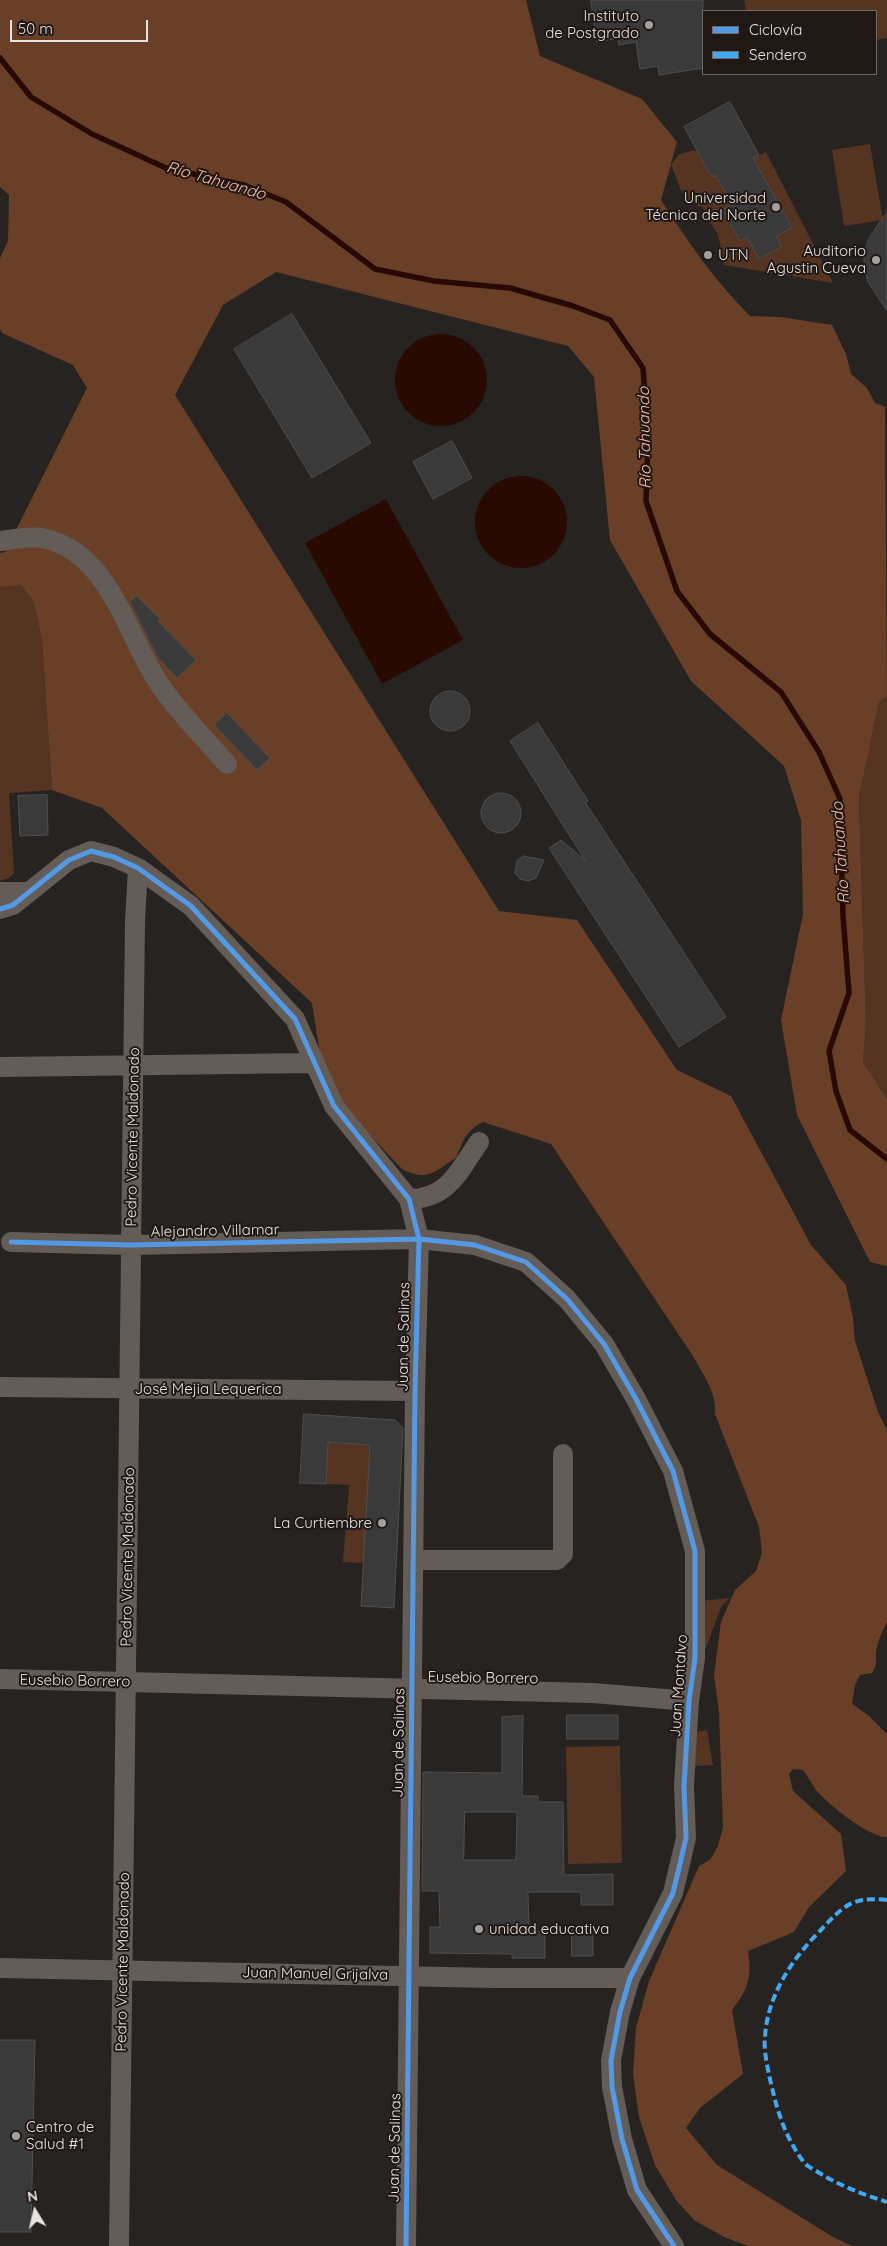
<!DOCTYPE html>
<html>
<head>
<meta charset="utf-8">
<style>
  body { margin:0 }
  #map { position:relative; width:887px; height:2246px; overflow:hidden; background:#262321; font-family:Quicksand,sans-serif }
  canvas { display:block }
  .legend { position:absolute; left:702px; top:10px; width:175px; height:65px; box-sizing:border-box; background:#201815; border:1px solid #706966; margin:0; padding:6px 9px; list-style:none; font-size:15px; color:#e8e3e0 }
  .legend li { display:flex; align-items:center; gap:10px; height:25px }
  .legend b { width:25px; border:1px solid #706966 }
  .north { position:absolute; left:10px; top:2186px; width:50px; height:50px; -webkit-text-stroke:4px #201815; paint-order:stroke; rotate:351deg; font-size:14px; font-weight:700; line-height:20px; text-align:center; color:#e8e3e0 }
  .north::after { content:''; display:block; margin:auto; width:18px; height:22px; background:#e8e3e0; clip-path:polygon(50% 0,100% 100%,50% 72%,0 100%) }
  .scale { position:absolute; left:10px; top:20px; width:138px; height:22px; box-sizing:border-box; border:2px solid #e8e3e0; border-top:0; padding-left:6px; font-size:15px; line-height:18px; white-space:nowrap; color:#e8e3e0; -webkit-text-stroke:4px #201815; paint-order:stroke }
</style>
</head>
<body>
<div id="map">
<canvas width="887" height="2246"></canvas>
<ul class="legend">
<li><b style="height:6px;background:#5399e6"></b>Ciclovía</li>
<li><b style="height:6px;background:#3fa9f5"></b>Sendero</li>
</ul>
<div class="north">N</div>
<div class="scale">50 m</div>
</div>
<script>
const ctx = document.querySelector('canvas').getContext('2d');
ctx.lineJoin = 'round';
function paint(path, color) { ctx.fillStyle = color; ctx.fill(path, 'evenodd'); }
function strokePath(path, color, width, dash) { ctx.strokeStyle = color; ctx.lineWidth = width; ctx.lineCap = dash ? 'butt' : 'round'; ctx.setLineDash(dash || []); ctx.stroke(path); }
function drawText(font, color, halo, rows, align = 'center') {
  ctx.font = font + ' Quicksand,sans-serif'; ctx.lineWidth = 4; ctx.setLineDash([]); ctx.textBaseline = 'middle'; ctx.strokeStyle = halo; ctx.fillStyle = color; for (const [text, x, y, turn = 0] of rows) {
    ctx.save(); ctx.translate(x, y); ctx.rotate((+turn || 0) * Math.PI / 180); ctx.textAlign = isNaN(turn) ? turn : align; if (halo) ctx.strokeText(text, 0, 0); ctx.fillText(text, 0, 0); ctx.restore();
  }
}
const green = new Path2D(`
  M 744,0 L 887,0 L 887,38 L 876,40 L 876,11 L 746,11 Z
  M 870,144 L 883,220 L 844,226 L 832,150 Z
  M 691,151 L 697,151 L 711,176 L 716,176 L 732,205 L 723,210 L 740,241 L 747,237 L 760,259 L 782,247 L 776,236 L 792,227 L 753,158 L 766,152 L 833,283 L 724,265 L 718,234 L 705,216 L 703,207 C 680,203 680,184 671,165 L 678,155 Z
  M 9,585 L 21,585 L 31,598 L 35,608 L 42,641 L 52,790 L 9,793 L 14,873 L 9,878 L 0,881 L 0,587 Z
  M 887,696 L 887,1099 L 863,1062 L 866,1024 L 859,798 L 879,702 Z
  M 328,1442 L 370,1445 L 364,1563 L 343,1562 L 349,1485 L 326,1484 Z
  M 730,1598 L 721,1607 L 706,1648 L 701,1648 L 700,1601 Z
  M 707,1730 L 713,1765 L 686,1767 L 688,1734 Z
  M 620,1746 L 622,1863 L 568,1864 L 566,1747 Z`);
const forest = new Path2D(`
  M 0,0 L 526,0 L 540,56 L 642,99 L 677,142 L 661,200 C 688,242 715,281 750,316 L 781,317 L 832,325 L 846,354 L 851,374 L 867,388 L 875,403 L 885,407 L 887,696 L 879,702 L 859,798 L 866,1024 L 863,1062 L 887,1099 L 887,1266 L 870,1262 L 797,1115 L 781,1020 L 803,914 L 801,820 L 784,766 L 691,681 L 610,540 L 594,377 L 568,346 L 276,272 L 223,305 L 175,395 L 499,911 L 577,920 L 677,1070 L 731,1096 L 811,1245 L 846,1285 L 853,1318 L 855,1341 L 878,1412 L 887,1430 L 887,1622 C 882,1632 877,1642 876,1654 C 876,1663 877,1665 872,1673 L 860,1675 L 855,1685 L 852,1704 L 868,1715 L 887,1734 L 887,1837 C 869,1838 828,1804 816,1790 C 812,1784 808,1777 803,1770 L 793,1769 L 789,1774 L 793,1791 L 841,1834 L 846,1871 L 809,1907 L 794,1932 L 748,1951 C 752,1977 748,1990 732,2010 L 743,2074 L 700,2108 L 686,2128 L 717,2165 L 833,2237 L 852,2246 L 748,2246 L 724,2237 L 694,2220 L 676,2200 L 655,2165 L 639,2117 L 633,2074 L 636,2028 L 649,1981 L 699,1866 L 710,1860 L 718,1846 L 723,1827 L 719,1712 L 714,1675 L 721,1622 L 735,1590 L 756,1571 L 762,1553 L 759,1527 L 715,1414 C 717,1392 703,1375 693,1356 L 551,1144 L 483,1122 C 467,1130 462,1141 457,1157 C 434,1172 428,1182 402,1169 L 338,1101 L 321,1060 L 312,1003 L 102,808 L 52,790 L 42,641 L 35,608 L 31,598 L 21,585 L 0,587 L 0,553 L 5,552 L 87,388 L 73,365 L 2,333 L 0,329 L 0,258 L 8,241 L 9,195 L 0,187 Z`);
const water = new Path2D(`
  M395 380a46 46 0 1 1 92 0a46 46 0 1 1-92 0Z
  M475 522a46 46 0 1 1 92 0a46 46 0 1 1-92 0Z
  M 386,499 L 463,640 L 382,684 L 305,543 Z`);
const stream = new Path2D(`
  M 0,58 L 31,97 L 92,134 L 166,168 L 244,185 L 286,202 L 375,269 L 434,281 L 510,288 L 573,306 L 610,320 L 643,368 L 648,441 L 646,501 L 677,591 L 710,634 L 781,692 L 819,752 L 840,799 L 843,916 L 849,993 L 829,1051 L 836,1091 L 850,1130 L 887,1159`);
const building = new Path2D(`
  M 591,0 L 703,0 L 703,68 L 659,75 L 658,66 L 640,69 L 636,42 L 619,45 L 618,38 L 597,42 Z
  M 730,102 L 759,155 L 753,158 L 792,228 L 776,236 L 782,247 L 759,259 L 747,237 L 740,241 L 723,210 L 732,204 L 716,176 L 711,176 L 684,127 Z
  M 887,212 L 887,311 L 868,282 L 864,267 L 864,253 L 869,238 Z
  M 292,314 L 371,443 L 312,478 L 234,349 Z
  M 452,441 L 472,478 L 433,499 L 413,462 Z
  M 137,596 L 160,619 L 158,621 L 196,660 L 177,678 L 158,658 L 130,602 Z
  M430 711a20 20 0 1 1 40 0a20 20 0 1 1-40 0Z
  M 227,713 L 270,758 L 257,770 L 214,725 Z
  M 538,723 L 588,801 L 585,802 L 726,1017 L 679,1047 L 549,848 L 561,840 L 585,860 L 510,741 Z
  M481 813a20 20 0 1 1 40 0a20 20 0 1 1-40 0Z
  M 47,795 L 48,835 L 20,836 L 18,796 Z
  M 524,856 L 544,860 L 536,878 L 528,881 L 520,879 L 515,873 L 517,861 Z
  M 304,1414 L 395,1420 L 403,1428 L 394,1608 L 361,1606 L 370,1445 L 328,1442 L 326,1484 L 300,1483 Z
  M 567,1715 L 618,1715 L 618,1739 L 567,1739 Z
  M 523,1716 L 522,1796 L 538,1796 L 538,1802 L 563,1802 L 564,1875 L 613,1874 L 613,1905 L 581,1905 L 581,1892 L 528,1892 L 529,1931 L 545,1931 L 545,1958 L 512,1958 L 512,1954 L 430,1953 L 430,1927 L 440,1927 L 439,1891 L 422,1891 L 423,1772 L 502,1773 L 502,1717 ZM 465,1812 L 517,1812 L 516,1860 L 464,1860 Z
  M 572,1930 L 593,1931 L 593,1956 L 572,1956 Z
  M 0,2040 L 35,2040 L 31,2232 L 0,2232 Z`);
const street = new Path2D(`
  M 0,541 C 13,539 29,536 42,538 C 111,551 127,639 162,688 C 181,715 205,739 227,764
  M 0,892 L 27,892
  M 0,909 L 13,905 L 69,860 L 91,851 L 114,857 L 138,868 L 191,906 L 295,1019 L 334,1106 L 409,1199 L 419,1239 L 415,1391 L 406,2246
  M 0,1067 L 313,1063
  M 409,1199 C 448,1199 459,1171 479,1142
  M 11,1242 L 131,1245 L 419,1239 L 475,1245 L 526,1262 L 567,1299 L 604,1344 L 636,1399 L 673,1471 L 695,1551 L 695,1658 L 689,1701 L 684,1786 L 686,1838 L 673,1893 L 630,1978 L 620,2012 L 611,2060 L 612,2087 L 622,2139 L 637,2190 L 674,2246
  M 0,1387 L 415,1391
  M 413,1560 L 557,1560 L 563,1554 L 563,1454
  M 0,1679 L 593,1693 L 689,1701
  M 0,1968 L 494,1978 L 630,1978
  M 119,2246 L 135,921 L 138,868`);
const quiet = new Path2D(`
  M 887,1900 C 849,1896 842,1908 817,1934 C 790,1962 768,1996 765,2036 C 763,2053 770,2079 774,2096 C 780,2119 788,2141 803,2161 C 806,2166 813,2169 818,2172 C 840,2186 862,2194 887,2202`);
const cycleway = new Path2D(`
  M 0,909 L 13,905 L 69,860 L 91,851 L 114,857 L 138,868 L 191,906 L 295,1019 L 334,1106 L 409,1199 L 419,1239 L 415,1391 L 406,2246
  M 11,1242 L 131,1245 L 419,1239 L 475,1245 L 526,1262 L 567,1299 L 604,1344 L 636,1399 L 673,1471 L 695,1551 L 695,1658 L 689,1701 L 684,1786 L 686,1838 L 673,1893 L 630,1978 L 620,2012 L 611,2060 L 612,2087 L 622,2139 L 637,2190 L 674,2246`);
const markers = [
  [649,25,5,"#a4a09d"],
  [776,207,5,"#a4a09d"],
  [708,255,5,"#a4a09d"],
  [876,260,5,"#a4a09d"],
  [382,1523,5,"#a4a09d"],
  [479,1929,5,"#a4a09d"],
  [16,2136,5,"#a4a09d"]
];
const poiNames = [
  ["Instituto",639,16],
  ["de Postgrado",639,33],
  ["Universidad",766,198],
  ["Técnica del Norte",766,215],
  ["Auditorio",866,251],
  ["Agustin Cueva",866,268],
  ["UTN",718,255,"left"],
  ["La Curtiembre",372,1523],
  ["unidad educativa",489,1929,"left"],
  ["Centro de",26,2127,"left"],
  ["Salud #1",26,2144,"left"]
];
const streetNames = [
  ["Pedro Vicente Maldonado",133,1137,-89],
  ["Alejandro Villamar",215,1231,-1],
  ["Juan de Salinas",404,1337,-89],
  ["José Mejia Lequerica",208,1389],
  ["Pedro Vicente Maldonado",128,1557,-89],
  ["Eusebio Borrero",483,1678,1],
  ["Eusebio Borrero",75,1681,1],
  ["Juan Montalvo",679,1686,-86],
  ["Juan de Salinas",399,1743,-89],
  ["Pedro Vicente Maldonado",123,1962,-89],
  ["Juan Manuel Grijalva",315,1974,1],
  ["Juan de Salinas",395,2148,-89]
];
const waterNames = [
  ["Río Tahuando",216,181,16],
  ["Río Tahuando",645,438,-91],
  ["Río Tahuando",841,853,-94]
];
paint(green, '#563422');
paint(forest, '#693f28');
paint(water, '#280a03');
strokePath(stream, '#280a03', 5.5);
paint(building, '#3a3a3b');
strokePath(building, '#4f4e4f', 1);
strokePath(street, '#635c57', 20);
strokePath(quiet, '#3fa9f5', 4, [8, 4]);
strokePath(cycleway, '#5399e6', 5);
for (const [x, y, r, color] of markers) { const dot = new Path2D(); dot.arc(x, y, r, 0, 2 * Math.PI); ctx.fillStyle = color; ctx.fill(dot); strokePath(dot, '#201815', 2); }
drawText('15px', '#e8e3e0', '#201815', poiNames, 'right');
drawText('15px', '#e8e3e0', '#201815', streetNames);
drawText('italic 16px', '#fdbc9c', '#201815', waterNames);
</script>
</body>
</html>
